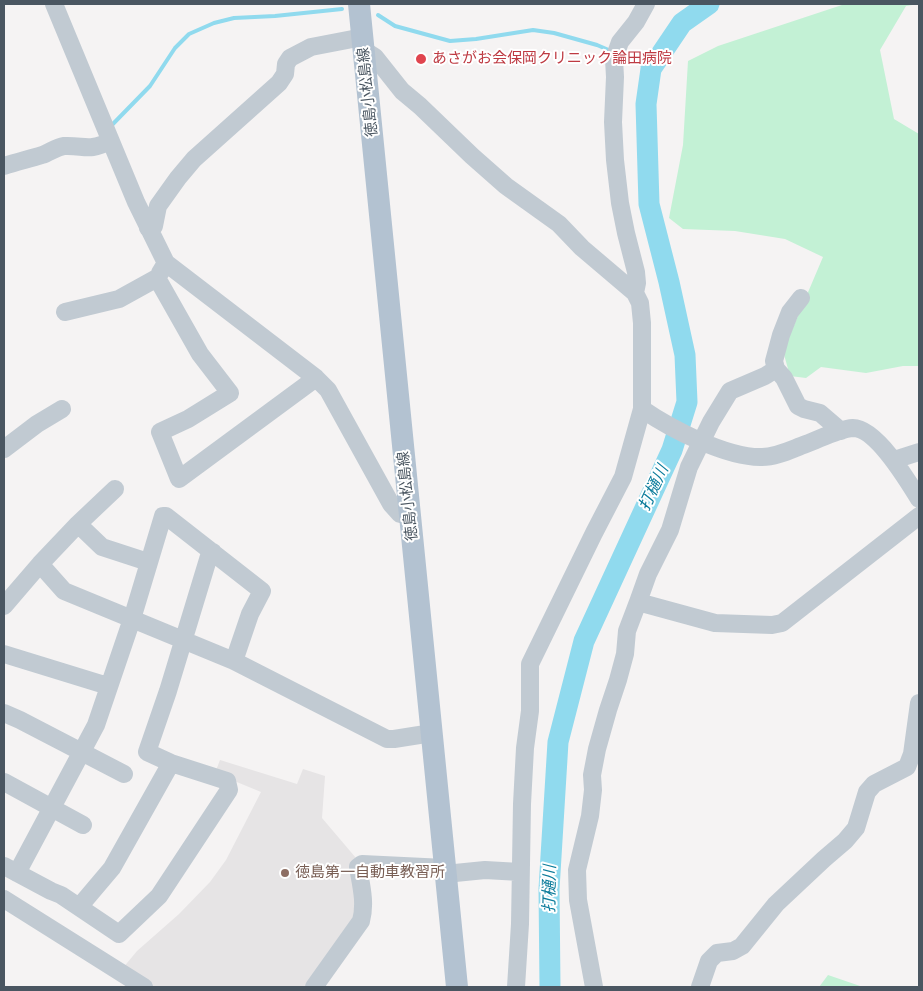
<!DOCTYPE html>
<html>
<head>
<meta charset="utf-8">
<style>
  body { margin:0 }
  #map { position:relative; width:923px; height:991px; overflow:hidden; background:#f5f3f3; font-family:"PT Sans Narrow",sans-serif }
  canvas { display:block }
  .frame { position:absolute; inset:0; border:5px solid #4a5661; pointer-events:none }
</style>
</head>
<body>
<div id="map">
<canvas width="923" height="991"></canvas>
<div class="frame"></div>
</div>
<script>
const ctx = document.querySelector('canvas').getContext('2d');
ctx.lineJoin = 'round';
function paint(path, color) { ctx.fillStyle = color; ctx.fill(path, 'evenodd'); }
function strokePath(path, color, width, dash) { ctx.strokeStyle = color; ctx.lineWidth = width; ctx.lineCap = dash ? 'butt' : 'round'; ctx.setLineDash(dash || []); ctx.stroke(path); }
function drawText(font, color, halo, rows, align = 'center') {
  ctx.font = font + ' "PT Sans Narrow","Noto Sans JP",sans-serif'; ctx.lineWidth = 4; ctx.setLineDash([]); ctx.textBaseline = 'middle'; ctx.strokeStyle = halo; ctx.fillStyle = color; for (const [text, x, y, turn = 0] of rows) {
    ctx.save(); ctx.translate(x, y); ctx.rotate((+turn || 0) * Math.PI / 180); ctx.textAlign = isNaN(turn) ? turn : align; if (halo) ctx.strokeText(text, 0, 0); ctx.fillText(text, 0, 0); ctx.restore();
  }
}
const education = new Path2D(`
  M 220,760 L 297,784 L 303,769 L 325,776 L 322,818 L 356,858 L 359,913 L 307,987 L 151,987 L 122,969 L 137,951 L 179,914 L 210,882 L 226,860 L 261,792 L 215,773 Z`);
const green = new Path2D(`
  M 845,4 L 919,4 L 906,6 L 880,50 L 894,119 L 919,134 L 919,366 L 903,366 L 866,373 L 821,367 L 806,378 L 790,376 L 783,351 L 823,257 L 785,239 L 735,231 L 683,229 L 669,218 L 683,145 L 688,61 L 718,46 Z
  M 828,975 L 863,987 L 819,987 Z`);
const stream = new Path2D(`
  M 378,15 L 395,26 L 450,41 L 476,39 L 533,30 L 554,33 L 597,45 L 611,51
  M 620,55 L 651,69
  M 110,127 L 150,86 L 175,48 L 189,34 L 214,23 L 234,18 L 275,16 L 342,9`);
const river = new Path2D(`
  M 550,987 L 549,889 L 558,742 L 584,641 L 672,450 L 687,402 L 685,355 L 669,282 L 649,204 L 646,104 L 651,69 L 682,23 L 709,4`);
const minor = new Path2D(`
  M 54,4 L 136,202 L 166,263 L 160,273
  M 364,50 L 375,57 L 402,91 L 420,106 L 472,156 L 506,186 L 559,224 L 582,248 L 635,293 L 640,303 L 642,323 L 642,409 C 671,429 727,458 762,457 C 777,457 792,449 806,444 C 820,439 838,429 853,428 C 876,428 908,481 919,499
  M 4,166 C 16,162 29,159 42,155 C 49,153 56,147 64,146 C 85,145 88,152 110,141
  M 148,228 L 154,226 L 158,206 L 178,178 L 194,159 L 279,83 L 285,74 L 286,64 L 290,58 L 311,47 L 363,37
  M 166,263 L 316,378 L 328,390 L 391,504 L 400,514 L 409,512
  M 635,293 L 637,283 L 636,272 L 626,233 L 620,203 L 615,160 L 613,122 L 615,77 L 614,59 L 620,42 L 636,22 L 646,4
  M 801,298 L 790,312 L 781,335 L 774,361 L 776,369 L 784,378 L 798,406 L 804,409 L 820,413 L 841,431
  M 65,312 L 119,299 L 157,278 L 200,354 L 230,393 L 188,419 L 160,432 L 179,479 L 316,378
  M 776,369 L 765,376 L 730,391 L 711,422 L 689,467 L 670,530 L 648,574 L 638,602 L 715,623 L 772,625 L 782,623 L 919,516
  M 4,449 L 37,424 L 62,409
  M 894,460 L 919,452
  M 115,489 L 78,524 L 102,547 L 148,562
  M 40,564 L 64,591 L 234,661
  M 4,606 L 40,564 L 78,524
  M 4,654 L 108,686
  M 4,713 L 20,720 L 124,774
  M 4,782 L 83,825
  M 4,866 L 51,891 L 61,895 L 119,934 L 159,896 L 229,790 L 227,781 L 171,763 L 147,752 L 168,691 L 209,556 L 213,552
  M 17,873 L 96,725 L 132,619 L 163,516 L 166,516 L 262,591 L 250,614 L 234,661 L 387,739 L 394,739 L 432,733
  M 445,874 L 485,870 L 520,872
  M 4,899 L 144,987
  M 79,907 L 112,868 L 171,763
  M 314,987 L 361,921 C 366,903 361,885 358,867 L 362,864 L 445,868
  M 516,987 L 520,924 L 522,804 L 525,748 L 530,711 L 530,664 L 594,533 L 623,477 L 642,409
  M 594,987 L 578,900 L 577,870 L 590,816 L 593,790 L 592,775 L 597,749 L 608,710 L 618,680 L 625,654 L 627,631 L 638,602
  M 700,987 L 709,961 L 717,953 L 733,951 L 742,946 L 776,904 L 824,859 L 845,841 L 856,828 L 867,792 L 874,784 L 907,767 L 912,754 L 919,703`);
const major = new Path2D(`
  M 359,4 L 457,987`);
const markers = [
  [421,59,6,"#e0444e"],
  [285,873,5,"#8d6e63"]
];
const healthNames = [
  ["あさがお会保岡クリニック論田病院",432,59]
];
const streetNames = [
  ["徳島小松島線",368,92,-96],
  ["徳島小松島線",408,496,-96]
];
const educationNames = [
  ["徳島第一自動車教習所",295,873]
];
const waterNames = [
  ["打樋川",654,488,-65],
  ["打樋川",550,889,-89]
];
paint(education, '#e6e4e5');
paint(green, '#c3f1d5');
strokePath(stream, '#90daee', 4);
strokePath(river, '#90daee', 21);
strokePath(minor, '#c1cad2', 18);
strokePath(major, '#b3c2d1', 22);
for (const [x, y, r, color] of markers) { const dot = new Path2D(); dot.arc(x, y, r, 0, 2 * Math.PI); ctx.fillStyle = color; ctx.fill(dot); strokePath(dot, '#fff', 2); }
drawText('15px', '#be3a42', '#fff', healthNames, 'left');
drawText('15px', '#4a5661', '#fff', streetNames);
drawText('15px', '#785e54', '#fff', educationNames, 'left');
drawText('italic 16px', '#0c7c9b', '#fff', waterNames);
</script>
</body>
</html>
